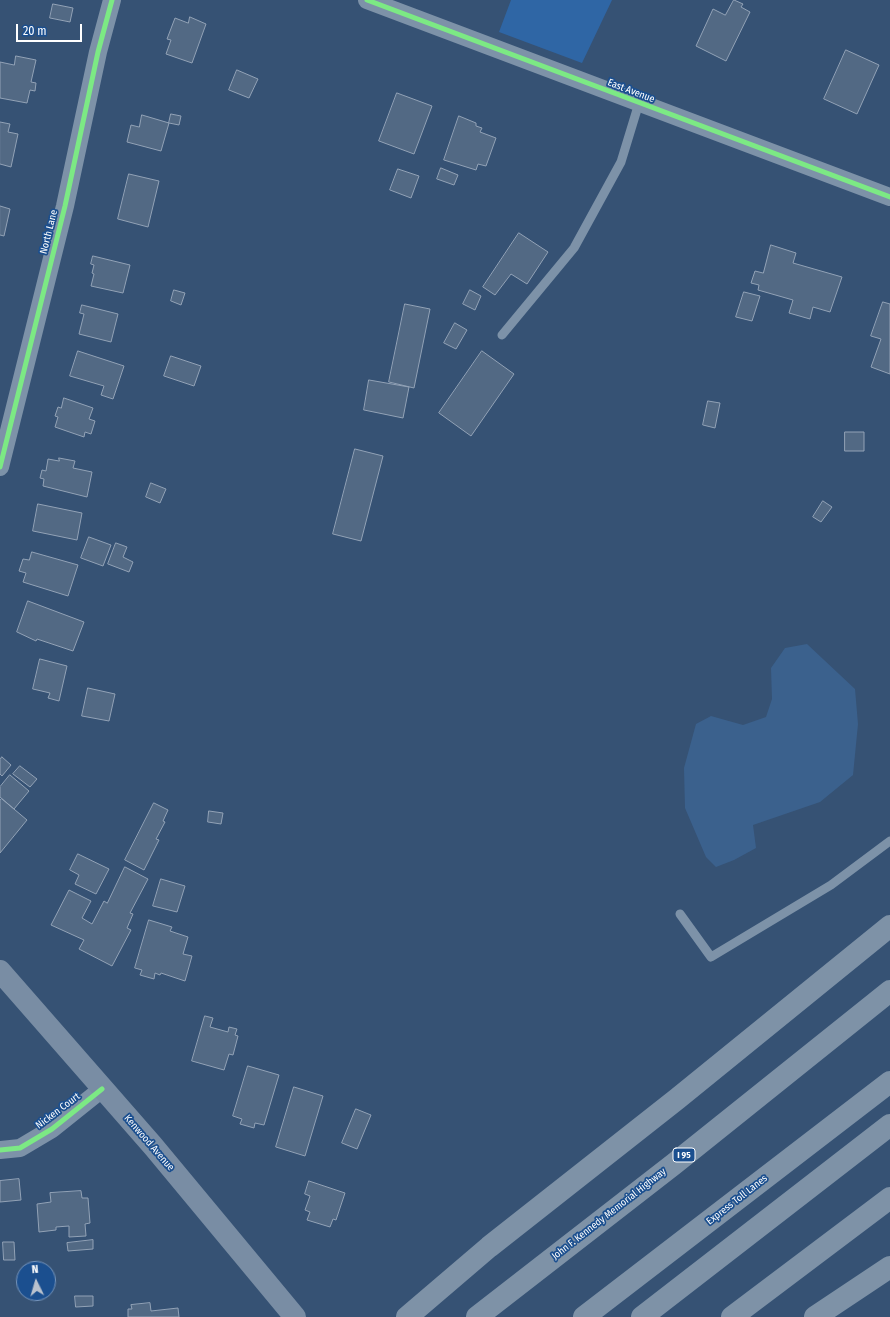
<!DOCTYPE html>
<html>
<head>
<meta charset="utf-8">
<style>
  body { margin:0 }
  #map { position:relative; width:890px; height:1317px; overflow:hidden; background:#365274; font-family:"Fira Sans Condensed",sans-serif }
  canvas { display:block }
  .north { position:absolute; left:16px; top:1261px; width:40px; height:40px; box-sizing:border-box; background:#1b4f8f; border:1px solid #7695bc; border-radius:50%; rotate:355deg; font-size:11px; font-weight:700; line-height:16px; text-align:center; color:#fff }
  .north::after { content:''; display:block; margin:auto; width:14px; height:18px; background:#b9c2ce; clip-path:polygon(50% 0,100% 100%,50% 72%,0 100%) }
  .scale { position:absolute; left:16px; top:24px; width:66px; height:18px; box-sizing:border-box; border:2px solid #fff; border-top:0; padding-left:5px; font-size:12px; line-height:14px; white-space:nowrap; color:#fff; -webkit-text-stroke:3px #1b4f8f; paint-order:stroke }
</style>
</head>
<body>
<div id="map">
<canvas width="890" height="1317"></canvas>
<div class="north">N</div>
<div class="scale">20 m</div>
</div>
<script>
const ctx = document.querySelector('canvas').getContext('2d');
ctx.lineJoin = 'round';
function paint(path, color) { ctx.fillStyle = color; ctx.fill(path, 'evenodd'); }
function strokePath(path, color, width, dash) { ctx.strokeStyle = color; ctx.lineWidth = width; ctx.lineCap = dash ? 'butt' : 'round'; ctx.setLineDash(dash || []); ctx.stroke(path); }
function drawText(font, color, halo, rows, align = 'center') {
  ctx.font = font + ' "Fira Sans Condensed",sans-serif'; ctx.lineWidth = 3.5; ctx.setLineDash([]); ctx.textBaseline = 'middle'; ctx.strokeStyle = halo; ctx.fillStyle = color; for (const [text, x, y, turn = 0] of rows) {
    ctx.save(); ctx.translate(x, y); ctx.rotate((+turn || 0) * Math.PI / 180); ctx.textAlign = isNaN(turn) ? turn : align; if (halo) ctx.strokeText(text, 0, 0); ctx.fillText(text, 0, 0); ctx.restore();
  }
}
const green = new Path2D(`
  M 511,0 L 612,0 L 582,63 L 499,32 Z`);
const water = new Path2D(`
  M 807,644 L 855,689 L 858,724 L 853,775 L 820,802 L 753,825 L 756,848 L 734,860 L 716,867 L 706,857 L 685,808 L 684,768 L 696,724 L 711,716 L 743,725 L 766,717 L 772,699 L 771,668 L 785,648 Z`);
const building = new Path2D(`
  M 734,0 L 743,4 L 741,7 L 750,12 L 726,61 L 696,46 L 713,9 L 725,15 Z
  M 53,4 L 73,8 L 70,22 L 50,18 Z
  M 190,17 L 206,24 L 192,63 L 166,54 L 171,40 L 167,39 L 175,18 L 188,23 Z
  M 846,50 L 879,65 L 857,114 L 824,99 Z
  M 16,56 L 36,60 L 31,82 L 36,83 L 35,91 L 30,90 L 27,103 L 0,98 L 0,62 L 14,65 Z
  M 237,70 L 258,79 L 249,98 L 229,90 Z
  M 397,93 L 432,106 L 414,154 L 379,141 Z
  M 171,114 L 181,116 L 179,125 L 169,123 Z
  M 142,115 L 169,123 L 161,151 L 127,142 L 131,125 L 139,127 Z
  M 459,116 L 476,123 L 476,126 L 482,128 L 480,132 L 496,138 L 486,166 L 478,164 L 476,170 L 444,160 Z
  M 0,122 L 10,124 L 8,132 L 18,134 L 11,167 L 0,164 Z
  M 441,168 L 458,175 L 454,185 L 437,179 Z
  M 398,169 L 419,176 L 411,198 L 390,190 Z
  M 129,174 L 159,181 L 148,227 L 118,219 Z
  M 0,206 L 10,209 L 4,236 L 0,235 Z
  M 519,233 L 548,252 L 527,284 L 511,274 L 495,295 L 483,287 Z
  M 771,245 L 796,253 L 793,263 L 842,277 L 830,312 L 813,307 L 810,319 L 789,313 L 793,300 L 758,290 L 759,285 L 751,283 L 755,271 L 763,273 Z
  M 93,256 L 130,265 L 123,293 L 91,286 L 94,274 L 92,273 L 94,265 L 91,264 Z
  M 174,290 L 185,293 L 181,305 L 171,301 Z
  M 470,290 L 481,296 L 475,310 L 463,304 Z
  M 744,292 L 760,296 L 752,321 L 736,317 Z
  M 883,302 L 890,304 L 890,374 L 871,367 L 881,339 L 871,336 Z
  M 405,304 L 430,309 L 414,388 L 389,382 Z
  M 82,305 L 118,314 L 111,342 L 79,334 L 84,314 L 80,313 Z
  M 455,323 L 467,330 L 456,349 L 444,343 Z
  M 78,351 L 124,366 L 113,399 L 101,395 L 104,386 L 70,376 Z
  M 482,351 L 514,374 L 471,436 L 439,413 Z
  M 171,356 L 201,366 L 194,386 L 164,376 Z
  M 369,380 L 409,387 L 403,418 L 364,410 Z
  M 64,398 L 93,408 L 89,419 L 95,421 L 91,434 L 85,432 L 84,437 L 55,427 L 58,417 L 55,416 L 58,407 L 61,408 Z
  M 708,401 L 720,403 L 715,428 L 703,425 Z
  M 845,432 L 864,432 L 864,451 L 845,451 Z
  M 355,449 L 383,456 L 361,541 L 333,534 Z
  M 59,458 L 75,461 L 73,468 L 92,472 L 87,497 L 43,486 L 44,479 L 40,478 L 42,470 L 46,471 L 48,459 L 59,461 Z
  M 151,483 L 166,489 L 160,503 L 146,497 Z
  M 823,501 L 832,507 L 821,522 L 813,517 Z
  M 38,504 L 82,513 L 77,540 L 33,531 Z
  M 89,537 L 111,545 L 103,566 L 81,558 Z
  M 116,543 L 127,547 L 123,557 L 133,562 L 129,572 L 108,564 Z
  M 32,552 L 78,565 L 68,596 L 23,582 L 26,573 L 19,571 L 23,559 L 29,560 Z
  M 28,601 L 84,622 L 73,651 L 37,639 L 36,641 L 17,632 Z
  M 40,659 L 67,666 L 59,701 L 48,698 L 50,693 L 33,689 Z
  M 88,688 L 115,694 L 109,721 L 82,716 Z
  M 2,757 L 11,765 L 2,776 L 0,774 L 0,760 Z
  M 20,766 L 37,779 L 30,787 L 13,774 Z
  M 10,775 L 29,791 L 14,809 L 0,797 L 0,787 Z
  M 2,799 L 27,820 L 0,853 L 0,800 Z
  M 154,803 L 168,810 L 163,821 L 165,822 L 156,839 L 159,840 L 144,870 L 125,860 Z
  M 209,811 L 223,813 L 221,824 L 208,822 Z
  M 78,854 L 109,869 L 96,894 L 75,884 L 79,875 L 70,870 Z
  M 125,867 L 148,879 L 130,913 L 133,914 L 127,928 L 131,930 L 112,966 L 79,949 L 84,940 L 51,925 L 69,890 L 91,901 L 82,918 L 92,924 L 104,901 L 107,903 Z
  M 161,879 L 185,886 L 177,912 L 153,906 Z
  M 149,920 L 172,927 L 170,931 L 188,937 L 183,954 L 192,956 L 185,981 L 161,973 L 160,975 L 155,973 L 154,979 L 140,975 L 142,970 L 135,968 Z
  M 205,1016 L 213,1018 L 210,1027 L 228,1032 L 229,1027 L 237,1029 L 235,1035 L 238,1036 L 233,1055 L 229,1054 L 224,1070 L 192,1061 Z
  M 248,1066 L 279,1075 L 264,1125 L 255,1123 L 254,1128 L 240,1124 L 242,1119 L 233,1116 Z
  M 294,1087 L 323,1096 L 305,1156 L 276,1147 Z
  M 356,1109 L 371,1115 L 357,1149 L 342,1143 Z
  M 19,1179 L 21,1200 L 0,1202 L 0,1181 Z
  M 309,1181 L 345,1193 L 336,1220 L 333,1219 L 330,1227 L 307,1220 L 310,1212 L 305,1210 L 310,1196 L 305,1194 Z
  M 81,1191 L 82,1198 L 88,1198 L 90,1223 L 85,1224 L 86,1236 L 69,1237 L 69,1226 L 56,1227 L 56,1230 L 39,1232 L 37,1204 L 51,1202 L 50,1193 Z
  M 93,1240 L 93,1249 L 68,1251 L 67,1243 Z
  M 3,1242 L 14,1242 L 15,1260 L 4,1260 Z
  M 75,1296 L 93,1296 L 93,1306 L 76,1307 Z
  M 150,1303 L 151,1311 L 178,1308 L 179,1317 L 128,1317 L 128,1309 L 132,1309 L 131,1305 Z`);
const lane = new Path2D(`
  M 502,335 L 574,248 L 621,162 L 639,103
  M 680,914 L 711,957 L 831,885 L 890,841`);
const street = new Path2D(`
  M 367,0 L 890,197
  M 0,467 L 65,206 L 98,52 L 112,0
  M 0,1150 L 20,1148 L 52,1129 L 102,1089`);
const secondary = new Path2D(`
  M 0,971 L 153,1146 L 295,1317`);
const highway = new Path2D(`
  M 407,1317 L 489,1247 L 677,1099 L 890,926
  M 477,1317 L 674,1164 L 890,991
  M 584,1317 L 890,1082
  M 642,1317 L 890,1125
  M 732,1317 L 890,1198
  M 815,1317 L 890,1267`);
const cycleway = new Path2D(`
  M 367,0 L 890,197
  M 0,467 L 65,206 L 98,52 L 112,0
  M 0,1150 L 20,1148 L 52,1129 L 102,1089`);
const shields = [
  [684,1155,22]
];
const shieldNames = [
  ["I 95",684,1155]
];
const streetNames = [
  ["East Avenue",631,91,21],
  ["North Lane",49,232,-76],
  ["Nicken Court",58,1111,-37],
  ["Kenwood Avenue",149,1143,49],
  ["Express Toll Lanes",737,1200,-38],
  ["John F. Kennedy Memorial Highway",609,1214,-38]
];
paint(green, '#2f66a5');
paint(water, '#3b618d');
paint(building, '#526984');
strokePath(building, '#92a2b6', 1);
strokePath(lane, '#7d92a8', 9);
strokePath(street, '#7d92a8', 18);
strokePath(secondary, '#798da4', 22);
strokePath(highway, '#7e92a7', 22);
strokePath(cycleway, '#7ce984', 5);
for (const [x, y, w] of shields) { const box = new Path2D(); box.roundRect(x - w / 2, y - 7, w, 14, 3); ctx.fillStyle = '#1b4f8f'; ctx.fill(box); strokePath(box, '#fff', 1); }
drawText('bold 9px', '#fff', null, shieldNames);
drawText('10px', '#fff', '#1b4f8f', streetNames);
</script>
</body>
</html>
